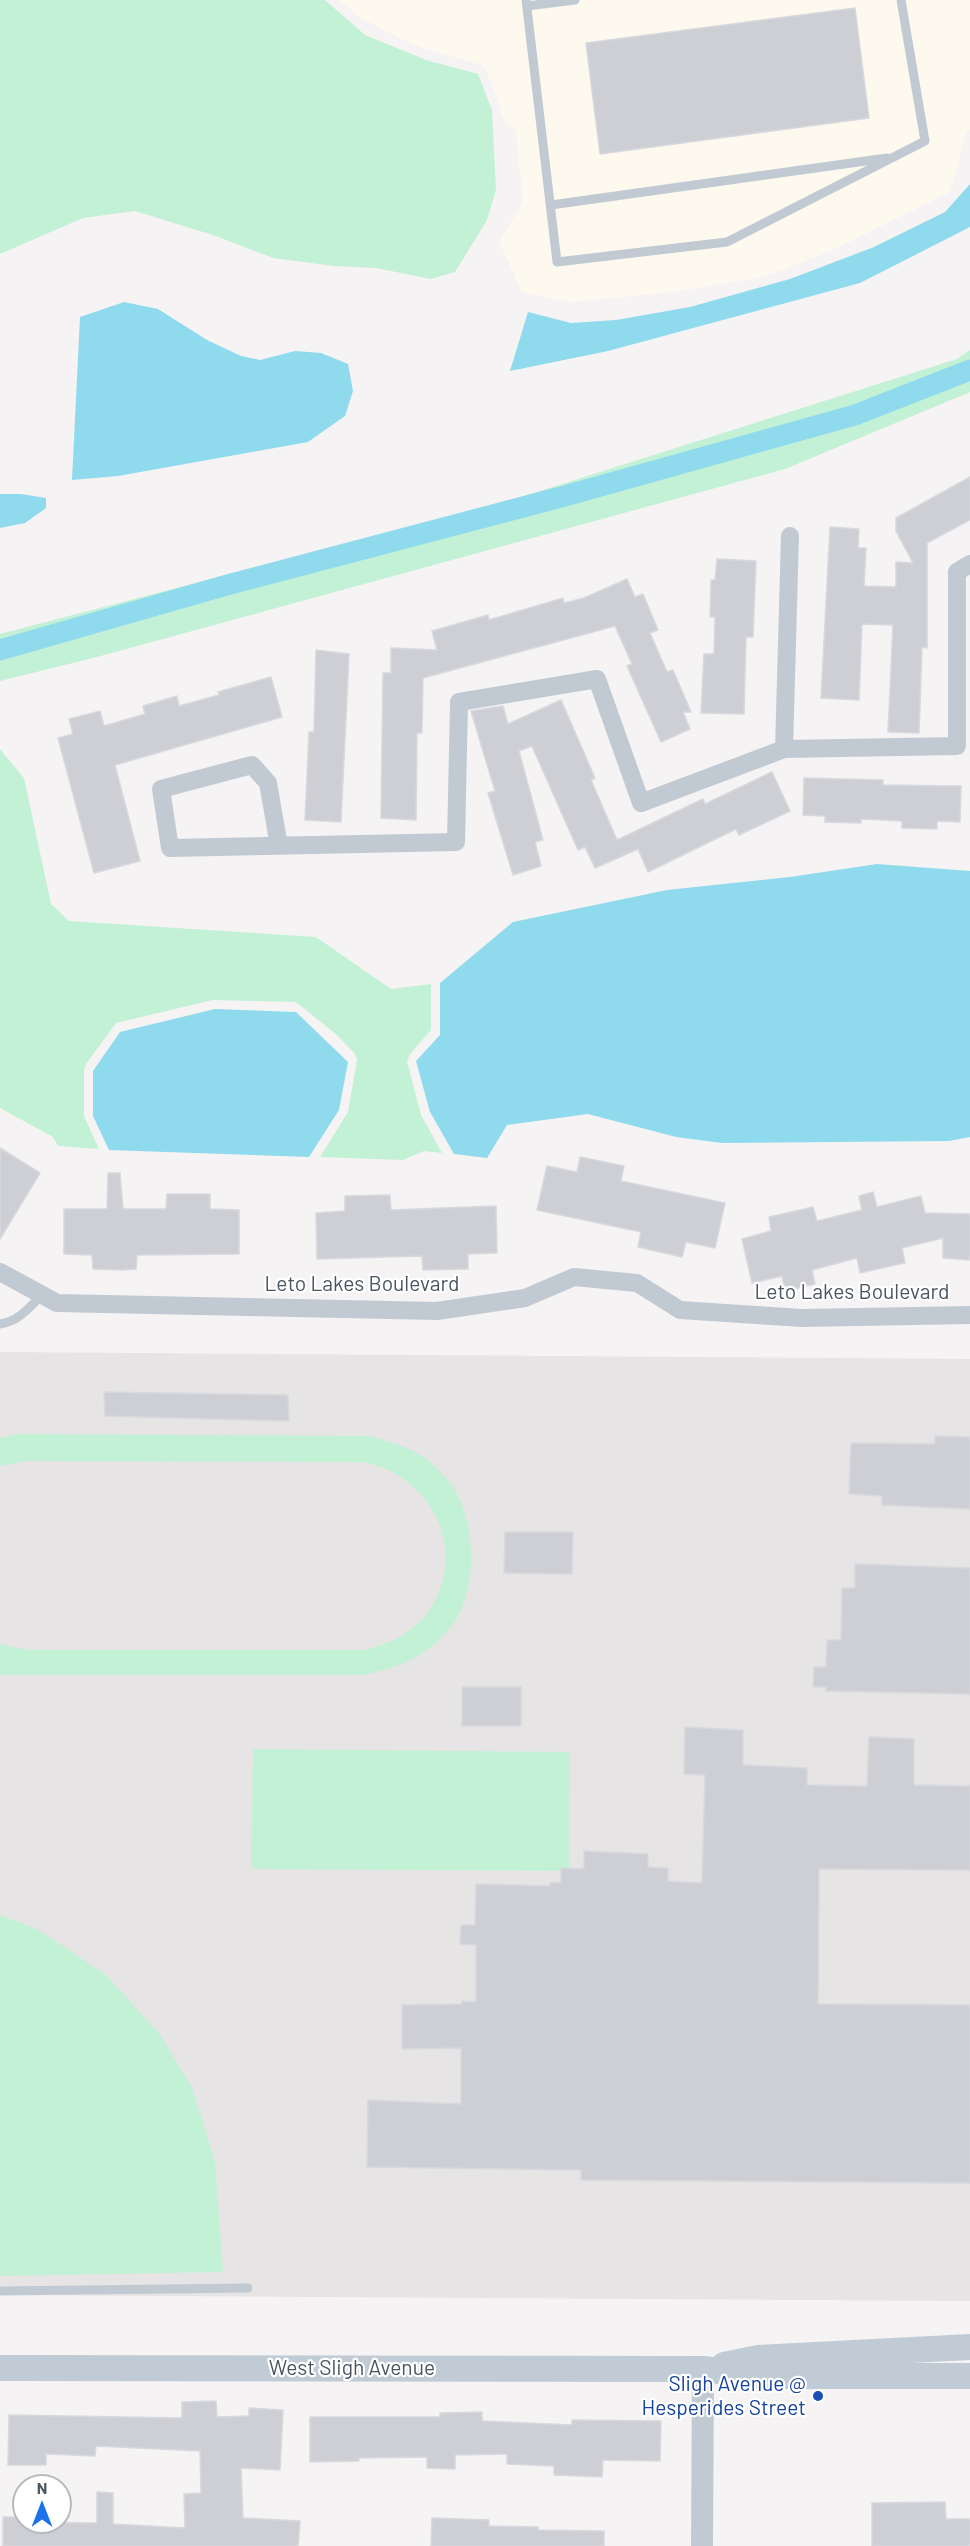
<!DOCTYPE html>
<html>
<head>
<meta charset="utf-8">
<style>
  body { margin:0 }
  #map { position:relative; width:970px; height:2546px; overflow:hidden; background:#f5f3f3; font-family:Barlow,sans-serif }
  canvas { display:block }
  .north { position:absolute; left:12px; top:2474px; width:60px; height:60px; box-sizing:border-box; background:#fff; border:2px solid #b7bbc0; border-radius:50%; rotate:0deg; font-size:16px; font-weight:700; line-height:24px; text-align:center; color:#4a5661 }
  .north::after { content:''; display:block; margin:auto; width:21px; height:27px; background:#1a73e8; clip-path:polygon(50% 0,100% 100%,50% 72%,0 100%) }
</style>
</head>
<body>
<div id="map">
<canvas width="970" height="2546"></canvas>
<div class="north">N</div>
</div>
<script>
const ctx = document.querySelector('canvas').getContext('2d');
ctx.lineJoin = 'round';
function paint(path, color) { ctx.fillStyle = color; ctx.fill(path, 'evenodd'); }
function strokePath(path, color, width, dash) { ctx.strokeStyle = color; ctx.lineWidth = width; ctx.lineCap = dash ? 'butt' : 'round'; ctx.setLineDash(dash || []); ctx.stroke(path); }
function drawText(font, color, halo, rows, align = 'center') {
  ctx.font = font + ' Barlow,sans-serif'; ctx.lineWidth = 4.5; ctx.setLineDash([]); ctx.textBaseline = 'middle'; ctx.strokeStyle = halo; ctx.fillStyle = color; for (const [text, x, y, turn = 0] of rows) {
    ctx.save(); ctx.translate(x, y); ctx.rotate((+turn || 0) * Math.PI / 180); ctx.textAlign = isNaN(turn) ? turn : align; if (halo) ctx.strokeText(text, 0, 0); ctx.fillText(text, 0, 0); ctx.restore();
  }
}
const commercial = new Path2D(`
  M 340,0 L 970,0 L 970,130 L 967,131 L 950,192 L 831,251 L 763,277 L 673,292 L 570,302 L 522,292 L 499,241 L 523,203 L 516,131 L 501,116 L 500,105 L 486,70 L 482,65 L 428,50 L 397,37 L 358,16 Z`);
const education = new Path2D(`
  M 0,1352 L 970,1359 L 970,2301 L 0,2295 Z`);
const green = new Path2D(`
  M 0,0 L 325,0 L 365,35 L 426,60 L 478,74 L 492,110 L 496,190 L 487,220 L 455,272 L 431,279 L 376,268 L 334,266 L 273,258 L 216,236 L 135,211 L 83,218 L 0,254 Z
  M 970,350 L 970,392 L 785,469 L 97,657 L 0,681 L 0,634 L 502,503 L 957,359 Z
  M 0,749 L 24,778 L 51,904 L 69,921 L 316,937 L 391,989 L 431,984 L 431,1030 L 410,1054 L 407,1061 L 421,1115 L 442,1153 L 424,1151 L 403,1160 L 320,1157 L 348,1112 L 357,1060 L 355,1054 L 337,1035 L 296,1002 L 213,1000 L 116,1023 L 86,1064 L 84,1071 L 84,1116 L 99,1149 L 58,1146 L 53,1137 L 0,1108 Z
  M 17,1434 L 370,1436 C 388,1441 410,1447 425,1458 C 436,1467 450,1480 456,1492 C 478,1532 478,1602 444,1635 C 420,1660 396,1668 363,1675 L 0,1675 L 0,1644 L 21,1649 L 43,1650 L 366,1650 C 388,1643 410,1635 425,1616 C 472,1557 434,1474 362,1462 L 25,1461 L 0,1466 L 0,1438 Z
  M 253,1749 L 570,1752 L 569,1871 L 251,1869 Z
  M 0,1915 L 39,1930 L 106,1975 L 161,2036 L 192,2088 L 215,2161 L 223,2272 L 0,2276 Z`);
const water = new Path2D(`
  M 970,184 L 970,227 L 860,283 L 608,351 L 510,371 L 528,312 L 571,323 L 616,320 L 690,307 L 790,279 L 874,247 L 945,212 Z
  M 124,302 L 158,309 L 207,340 L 241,356 L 260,360 L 295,351 L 321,353 L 348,364 L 353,391 L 345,416 L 308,442 L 118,476 L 72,480 L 80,317 Z
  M 0,494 L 21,494 L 46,498 L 46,508 L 25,523 L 0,528 Z
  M 877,864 L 970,871 L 970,1137 L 949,1141 L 722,1143 L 676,1137 L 588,1114 L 507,1125 L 487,1158 L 454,1154 L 430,1112 L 416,1061 L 440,1035 L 440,983 L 513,922 L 667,890 L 790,877 Z
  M 215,1009 L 296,1012 L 348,1062 L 339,1110 L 309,1157 L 109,1150 L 93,1116 L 93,1071 L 120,1032 Z`);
const canal = new Path2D(`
  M 0,650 L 227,585 L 561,497 L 855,415 L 970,370`);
const building = new Path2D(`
  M 855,8 L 869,118 L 600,154 L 586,43 Z
  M 970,477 L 970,520 L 927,543 L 927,648 L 922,647 L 919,733 L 888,732 L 893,625 L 862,624 L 859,700 L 821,698 L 830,527 L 859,529 L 858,548 L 866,548 L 864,586 L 896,587 L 896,562 L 913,563 L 896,531 L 896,518 Z
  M 717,559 L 756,561 L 753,637 L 746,637 L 744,714 L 701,713 L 704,654 L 714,654 L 715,617 L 710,617 L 711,580 L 715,580 Z
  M 627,579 L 635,597 L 643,594 L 658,630 L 650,633 L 667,672 L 673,670 L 691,712 L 683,712 L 690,729 L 661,742 L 627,666 L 632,664 L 615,626 L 423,678 L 422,733 L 417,733 L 416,820 L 381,818 L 383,673 L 391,673 L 391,648 L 437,650 L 432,631 L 488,615 L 489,620 L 563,598 L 564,603 L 584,598 Z
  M 316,650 L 349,654 L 341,822 L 305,820 L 309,732 L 314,732 Z
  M 271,677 L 282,717 L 115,765 L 140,861 L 94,873 L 58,738 L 73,734 L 69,719 L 100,711 L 104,726 L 145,714 L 143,706 L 177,696 L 179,706 L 219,695 L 218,692 Z
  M 561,700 L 595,778 L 591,780 L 617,840 L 703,799 L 705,804 L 772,772 L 790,811 L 739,835 L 736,829 L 648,872 L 638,849 L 595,868 L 585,847 L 578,850 L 532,746 L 519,751 L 543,840 L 535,842 L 541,866 L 513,875 L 488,793 L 495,791 L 471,711 L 503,706 L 508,724 Z
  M 804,778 L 883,780 L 883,785 L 961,786 L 960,822 L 937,821 L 937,829 L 902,828 L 902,821 L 861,819 L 861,823 L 825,822 L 825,816 L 803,815 Z
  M 0,1148 L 40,1173 L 0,1239 Z
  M 580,1157 L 624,1166 L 621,1181 L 725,1203 L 715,1248 L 686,1242 L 682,1257 L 638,1247 L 641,1232 L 537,1210 L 547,1166 L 577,1172 Z
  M 108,1173 L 120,1173 L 123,1209 L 166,1209 L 167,1194 L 210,1194 L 210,1209 L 239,1210 L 239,1254 L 137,1255 L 136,1269 L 122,1270 L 93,1269 L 92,1255 L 64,1254 L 64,1209 L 107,1209 Z
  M 873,1192 L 877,1207 L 921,1196 L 925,1213 L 970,1214 L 970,1260 L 943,1258 L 943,1238 L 902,1248 L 905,1263 L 886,1267 L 860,1273 L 857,1258 L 812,1270 L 815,1284 L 785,1291 L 782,1276 L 752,1283 L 742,1239 L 771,1231 L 769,1217 L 813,1207 L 817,1221 L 862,1210 L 859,1196 Z
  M 390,1195 L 391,1210 L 496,1206 L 497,1253 L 468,1254 L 468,1269 L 423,1270 L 422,1256 L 317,1259 L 316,1213 L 345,1211 L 345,1196 Z
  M 104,1392 L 288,1395 L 289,1421 L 105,1416 Z
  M 935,1436 L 970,1437 L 970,1509 L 882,1505 L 882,1496 L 849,1494 L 851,1443 L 935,1444 Z
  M 505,1532 L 573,1532 L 572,1574 L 504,1573 Z
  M 855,1564 L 970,1568 L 970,1694 L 826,1691 L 826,1687 L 813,1687 L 814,1667 L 826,1667 L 827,1640 L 841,1640 L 842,1588 L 855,1588 Z
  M 462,1687 L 521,1687 L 521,1726 L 462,1726 Z
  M 685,1727 L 743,1730 L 743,1765 L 807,1768 L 807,1785 L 867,1786 L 869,1737 L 914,1739 L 914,1785 L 970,1786 L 970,1870 L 819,1869 L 818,2004 L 970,2005 L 970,2183 L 581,2180 L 581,2170 L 367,2167 L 368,2100 L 461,2104 L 461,2048 L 402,2049 L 402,2005 L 462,2004 L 462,2001 L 476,2002 L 476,1945 L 460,1944 L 461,1925 L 475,1925 L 476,1884 L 550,1886 L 550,1883 L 561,1882 L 561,1868 L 584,1869 L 584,1851 L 648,1854 L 648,1867 L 668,1868 L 668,1881 L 702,1883 L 705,1775 L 684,1774 Z
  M 216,2401 L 217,2417 L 249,2416 L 249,2408 L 283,2410 L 280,2470 L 241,2468 L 243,2518 L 300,2521 L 298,2546 L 3,2546 L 3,2517 L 24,2517 L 24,2522 L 97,2523 L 97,2492 L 113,2493 L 113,2524 L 185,2528 L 184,2494 L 201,2493 L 200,2451 L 96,2446 L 95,2456 L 46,2454 L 46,2465 L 8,2465 L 9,2415 L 182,2418 L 182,2402 Z
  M 482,2412 L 482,2421 L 572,2425 L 572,2420 L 661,2421 L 660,2461 L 603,2460 L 602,2477 L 554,2475 L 554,2466 L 507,2464 L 507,2454 L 455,2455 L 455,2469 L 427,2468 L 427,2457 L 359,2458 L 359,2461 L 310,2462 L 310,2417 L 440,2417 L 440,2413 Z
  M 945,2502 L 946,2519 L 970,2519 L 970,2546 L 872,2546 L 872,2503 Z
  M 432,2518 L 489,2520 L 489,2526 L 538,2527 L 538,2530 L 604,2531 L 604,2546 L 431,2546 Z`);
const service = new Path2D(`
  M 526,0 L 557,262 L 727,242 L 925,141 L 901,0
  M 527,6 L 575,0
  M 551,205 L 887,158
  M 0,1324 C 18,1322 30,1307 42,1295
  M 0,2291 L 248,2288`);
const minor = new Path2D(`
  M 784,749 L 790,536
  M 279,846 L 268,783 L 252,765 L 161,789 L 170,848 L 456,842 L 459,702 L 597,679 L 641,803 L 784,749 L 957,746 L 957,572 L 970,564
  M 0,1272 L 57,1303 L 437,1311 L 525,1298 L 574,1277 L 637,1283 L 680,1310 L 802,1318 L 970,1315`);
const tertiary = new Path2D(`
  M 702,2546 L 703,2369`);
const secondary = new Path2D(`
  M 724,2365 L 758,2358 L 970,2347
  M 0,2368 L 703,2369 L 759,2376 L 970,2376`);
const markers = [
  [818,2396,6,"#1a4fb4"]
];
const streetNames = [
  ["Leto Lakes Boulevard",362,1284],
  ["Leto Lakes Boulevard",852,1292],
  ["West Sligh Avenue",352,2368]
];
const transitNames = [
  ["Sligh Avenue @",806,2384],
  ["Hesperides Street",806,2408]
];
paint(commercial, '#fdf9ef');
paint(education, '#e6e4e5');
paint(green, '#c3f1d5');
paint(water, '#90daee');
strokePath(canal, '#90daee', 21);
paint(building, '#cdcfd5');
strokePath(building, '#d7d9de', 1.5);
strokePath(service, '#c1cad2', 9);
strokePath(minor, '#c1cad2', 18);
strokePath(tertiary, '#c1cad2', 22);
strokePath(secondary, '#c1cbd6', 26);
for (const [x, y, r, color] of markers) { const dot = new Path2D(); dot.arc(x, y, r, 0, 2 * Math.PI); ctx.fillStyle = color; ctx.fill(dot); strokePath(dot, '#fff', 2); }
drawText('21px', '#4a5661', '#fff', streetNames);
drawText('21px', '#164399', '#fff', transitNames, 'right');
</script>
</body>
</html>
